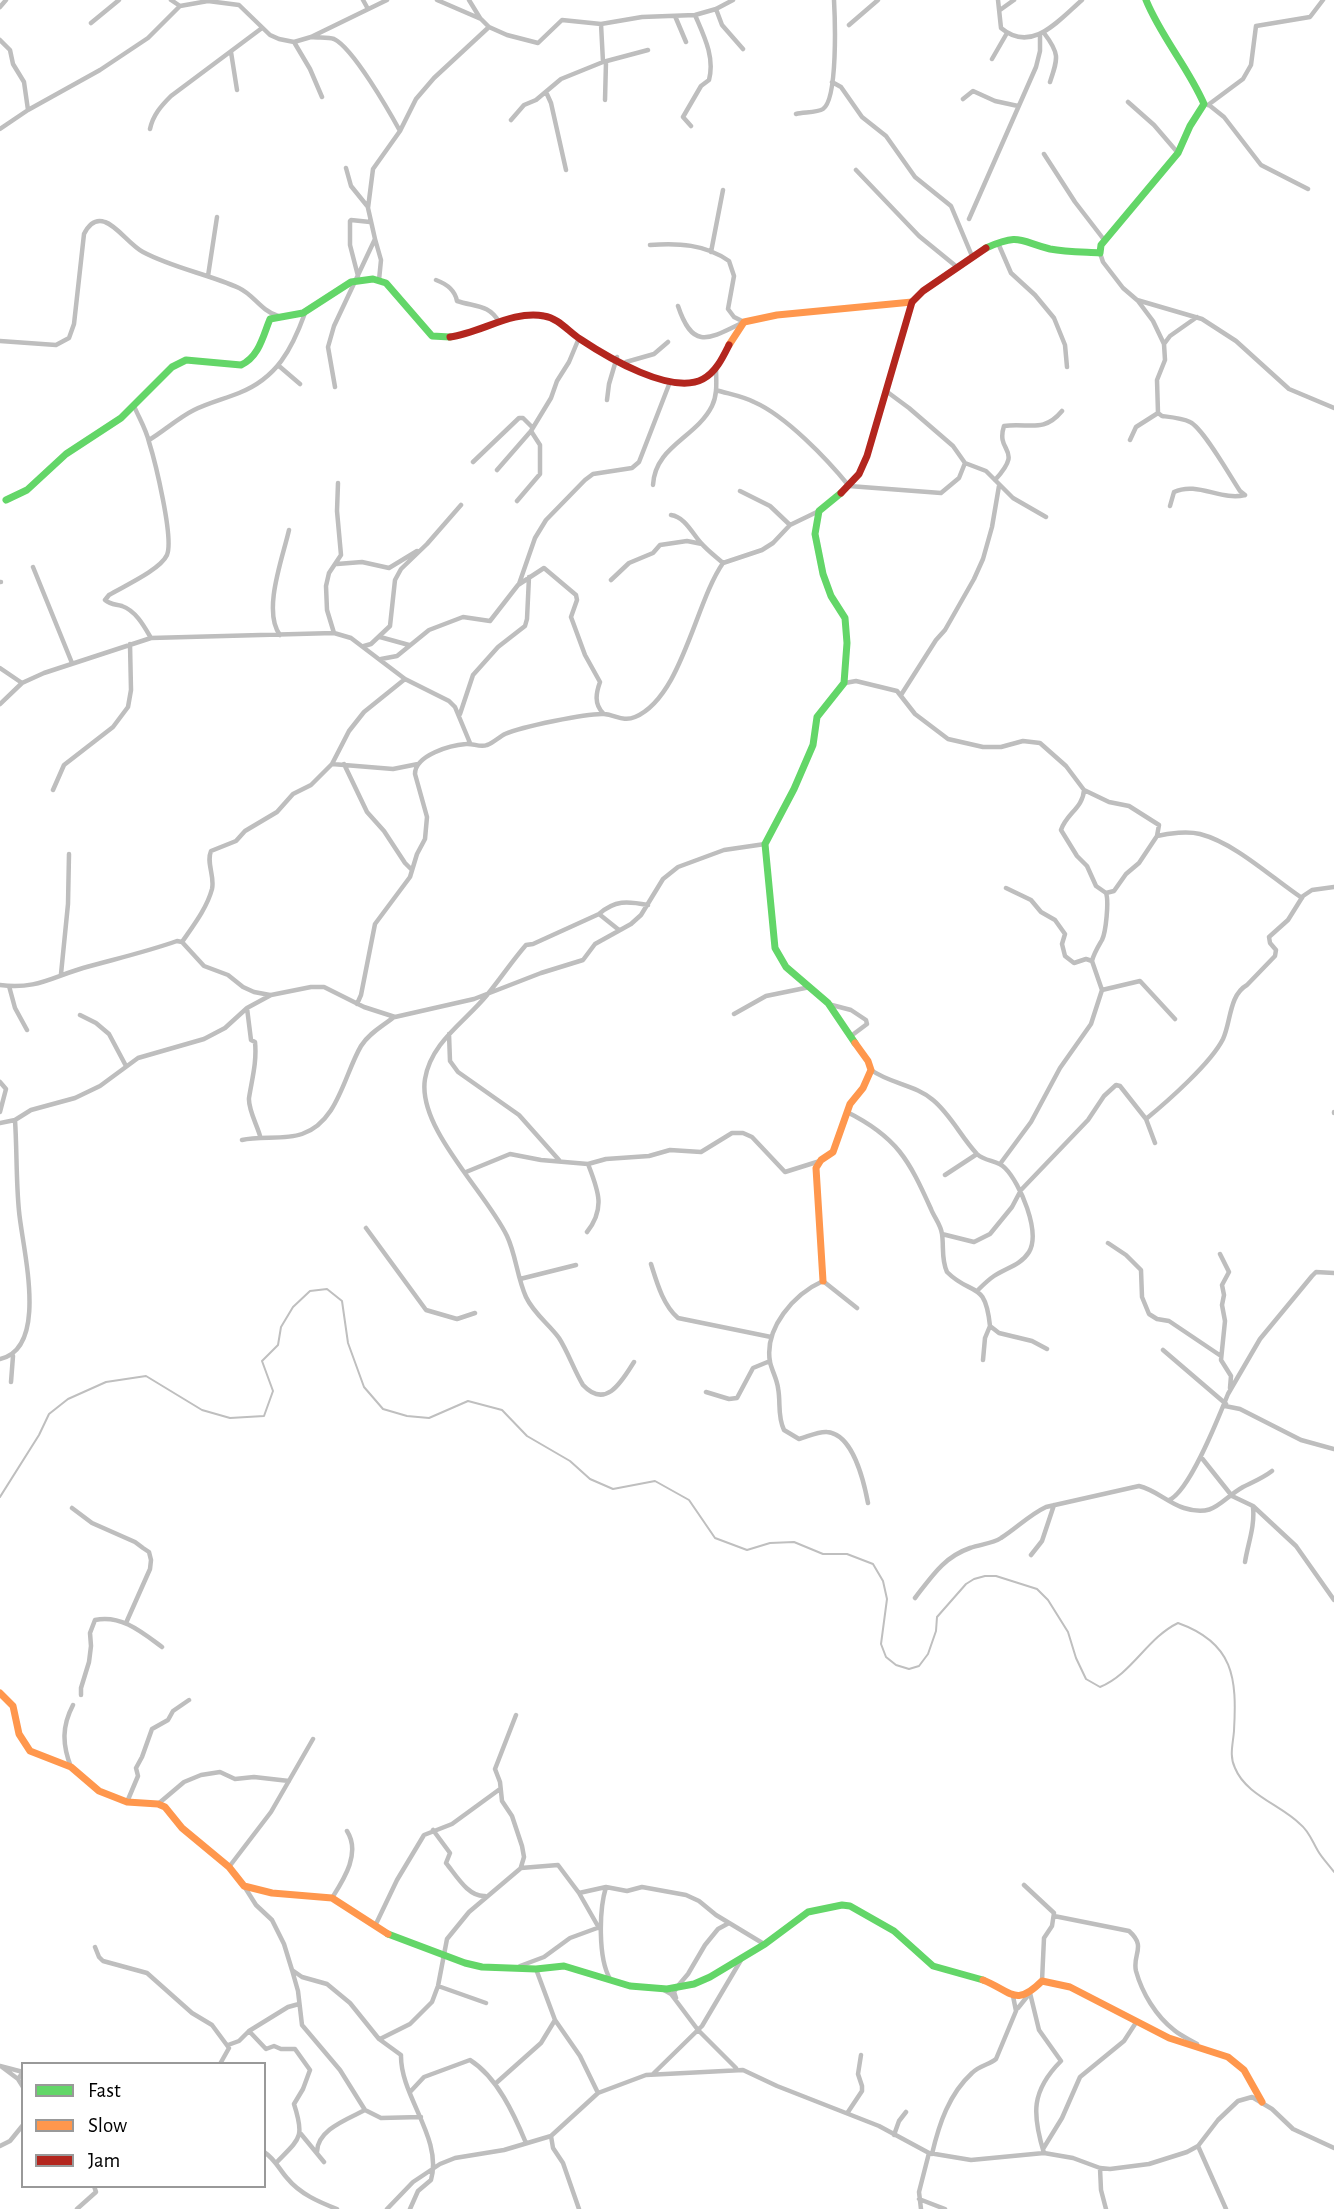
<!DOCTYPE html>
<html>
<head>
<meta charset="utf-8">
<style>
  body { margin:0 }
  #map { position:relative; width:1334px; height:2209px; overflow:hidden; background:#fff; font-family:"Alegreya Sans",sans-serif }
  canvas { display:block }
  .legend { position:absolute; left:21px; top:2062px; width:245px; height:126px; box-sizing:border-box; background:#fff; border:2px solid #999; margin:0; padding:9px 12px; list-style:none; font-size:21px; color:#000 }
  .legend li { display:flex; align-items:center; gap:14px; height:35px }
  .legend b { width:35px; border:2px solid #999 }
</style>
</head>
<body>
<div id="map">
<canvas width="1334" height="2209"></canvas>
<ul class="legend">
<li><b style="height:9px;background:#63d668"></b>Fast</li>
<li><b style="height:9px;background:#ff974d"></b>Slow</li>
<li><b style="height:9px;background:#b3261e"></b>Jam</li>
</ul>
</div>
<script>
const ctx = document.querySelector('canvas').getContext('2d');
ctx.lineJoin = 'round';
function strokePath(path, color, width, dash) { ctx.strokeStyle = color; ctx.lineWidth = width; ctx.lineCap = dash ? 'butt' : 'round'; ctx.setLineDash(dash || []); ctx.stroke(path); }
const stream = new Path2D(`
  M 0,1497 L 39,1435 L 49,1414 L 68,1399 L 106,1382 L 146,1376 L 202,1410 L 230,1418 L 264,1416 L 273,1391 L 262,1361 L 278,1345 L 281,1327 L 293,1307 L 310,1291 L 327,1289 L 342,1301 L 348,1343 L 364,1387 L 383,1409 L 407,1416 L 429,1418 L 468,1401 L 502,1410 L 527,1436 L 570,1461 L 590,1479 L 613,1489 L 655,1481 L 689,1500 L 715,1538 L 747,1550 L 770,1543 L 794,1542 L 823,1554 L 847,1554 L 873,1564 L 883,1581 L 887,1599 L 881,1644 L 886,1657 L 896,1665 L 909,1669 L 919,1666 L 928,1654 L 936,1631 L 937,1617 L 966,1584 L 974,1579 L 985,1576 L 996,1576 L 1037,1589 L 1048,1600 L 1068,1632 L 1076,1658 L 1086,1679 L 1100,1687 C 1132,1674 1147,1638 1178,1623 C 1234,1643 1237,1678 1234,1731 C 1233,1744 1229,1756 1235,1768 C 1246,1795 1281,1805 1300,1824 C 1309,1831 1312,1841 1318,1851 C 1322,1858 1329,1865 1334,1872`);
const street = new Path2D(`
  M 171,0 L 180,6
  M 363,0 L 368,9
  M 437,0 L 481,19 L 489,27 L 507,35 L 538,43 L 562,20 L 601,24 L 642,17 L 695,15 L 716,9 L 733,0
  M 469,0 L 480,18
  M 998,0 L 1001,28 C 1032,54 1059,20 1082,0
  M 0,7 L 6,0
  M 716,9 L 722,25 L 743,49
  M 1000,10 L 1014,0
  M 675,16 L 686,42
  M 91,23 L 119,0
  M 601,24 L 603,62 L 648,50
  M 849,25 L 878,0
  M 1044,33 C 1060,54 1058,58 1050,82
  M 312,37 C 318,38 328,37 334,39 C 353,48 389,111 400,131
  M 0,40 L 10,50 L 13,64 L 24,82 L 28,110
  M 294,42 L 310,69 L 322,97
  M 231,52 L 237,90
  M 992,59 L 1007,33
  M 832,82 L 841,87 L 862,117 L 886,136 L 915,177 L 951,206 L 972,256
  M 546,92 L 551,103 L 566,170
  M 963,99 L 973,91 L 995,101 L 1018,106
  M 605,100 L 606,62
  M 1128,102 L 1154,125 L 1178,153
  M 1208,105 L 1243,79 L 1251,65 L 1256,26 L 1310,17 L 1323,0
  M 1209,105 L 1224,117 L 1261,165 L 1308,189
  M 796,114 C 803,112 817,113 823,109 C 838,99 835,18 834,0
  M 511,120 L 524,105 L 536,100 L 561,79 L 603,62
  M 691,126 L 683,117 L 701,86 L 709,80 C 715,57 704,36 695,15
  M 0,129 L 28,110 L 100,70 L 148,38 L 180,6 L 208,1 L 239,5 L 270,35 L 279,39 L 294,42 L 311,37 L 387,0
  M 150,129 C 153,115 161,106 171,96 L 262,28
  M 1044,154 L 1075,202 L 1105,241
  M 346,168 L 351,186 L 368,207
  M 856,170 L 919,236 L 957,267
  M 969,219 L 1036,67 L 1040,51 L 1040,35
  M 375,239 L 381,260 L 379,280
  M 998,243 L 1011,273 L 1035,295 L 1054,318 L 1065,345 L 1067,367
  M 650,245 C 678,243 705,244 729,261 L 734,276 L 728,309 L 734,317 L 744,322
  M 711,252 L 723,190
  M 1100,253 L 1103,262 L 1123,288 L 1137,300 L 1202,319 L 1236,341 L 1289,389 L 1334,408
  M 208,276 L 217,217
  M 358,276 L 350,245 L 350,221 L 351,220 L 370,222
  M 436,280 C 447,284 455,290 457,301 C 475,307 489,304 499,322
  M 1138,301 L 1153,321 L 1164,344 L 1165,360 L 1157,380 L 1158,413 L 1162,416 C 1170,417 1182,418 1190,422 C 1203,428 1230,476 1240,491 L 1245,495
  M 678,306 C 693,351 709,339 744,322
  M 0,341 L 56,345 L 69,338 L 74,324 L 84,234 C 88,226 94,218 105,222 C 117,226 130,245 143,252 C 173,268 208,274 239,288 C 254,295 260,310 278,316
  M 1164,344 L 1170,336 L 1197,317
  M 626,362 L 654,354 L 668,342
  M 279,366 L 300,384
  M 335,387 L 328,347 L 334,326 L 375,239 L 368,208 L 373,169 L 400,131 L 416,99 L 434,78 L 489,27
  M 716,390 C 729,394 742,396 754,402 C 786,416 827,459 849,486 L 941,493 L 959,478 L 965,463
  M 886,391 L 909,408 L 953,446 L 965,463 L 986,471 L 1013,498 L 1046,517
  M 607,400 L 609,384 L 617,357
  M 134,406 C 139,418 146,429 149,442 C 155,461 174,538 167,555 C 160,570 124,586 109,595 L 105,600 C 111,605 115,604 122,606 C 136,611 144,626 151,638
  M 149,440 C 164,431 178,418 194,410 C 208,403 224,399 239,393 C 277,378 292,349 305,313
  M 1130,440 L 1136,427 L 1158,413
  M 473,462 L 519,418 L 523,418 L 533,428
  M 497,470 L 531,431 L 551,398 L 557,381 L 569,362 L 579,338
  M 995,480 C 1025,447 995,454 1004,426 C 1028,422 1043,434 1062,411
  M 653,485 C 655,446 696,438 712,406 C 718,394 716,380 716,367
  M 740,491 L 770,506 L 790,525
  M 517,501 L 540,474 L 540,445 L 531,431
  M 1170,506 L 1174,492 C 1197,481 1221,501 1245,495
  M 671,515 C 685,517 692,533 701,543 C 707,550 715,556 723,563
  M 337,564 L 362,562 L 389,568 L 417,551
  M 33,567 L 72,663
  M 611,580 L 629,563 L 653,553 L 660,545 L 687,541 L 702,544
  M 0,582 L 1,582
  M 519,584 L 535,538 L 546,520 L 585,480 L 593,474 L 632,468 L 639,462 L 670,382
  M 334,633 L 327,610 L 326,586 L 329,573 L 341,555 L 337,511 L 338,483
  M 280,635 C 262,611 283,557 289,530
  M 380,637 L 409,645
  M 364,646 L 371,644 L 390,626 L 395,580 L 401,569 L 427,544 L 461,505
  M 381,659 L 397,656 L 429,630 L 463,617 L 490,621 L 518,585 L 544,568 L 576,595 L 577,600 L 571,617 L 585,655 L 600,682 C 596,693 594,704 603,713
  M 0,668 L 22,683
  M 845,683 L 856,681 L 897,691 L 915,714 L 948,739 L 983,747 L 1001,747 L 1023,741 L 1040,743 L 1066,766 L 1084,790 C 1083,808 1066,814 1061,830 L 1077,856 L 1087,866 L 1096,886 L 1106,893 L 1114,891 L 1126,874 L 1139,863 L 1157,836 C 1169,833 1188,831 1200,834 C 1235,843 1272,878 1302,898
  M 901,695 L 936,640 L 945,630 L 974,579 L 983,559 L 992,527 L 999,486
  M 0,704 L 22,683 L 44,673 L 151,638 L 334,633 L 351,638 L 405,679 L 449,701 L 455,707 L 470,743
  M 460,714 L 473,675 L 498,647 L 525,626 L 527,619 L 529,577
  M 332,764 L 393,769 L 418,764
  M 344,764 L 367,812 L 384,831 L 405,863 L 412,870
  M 53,790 L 64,765 L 113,727 L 128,707 L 131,690 L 130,644
  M 1084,790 L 1109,802 L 1129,806 L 1159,825 L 1157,836
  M 599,914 C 615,900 627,901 648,905
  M 619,930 L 599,914 L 533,944 L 526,945 C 512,961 501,978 487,995 C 465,1022 431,1042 425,1079 C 417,1128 486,1192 507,1236 C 516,1255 517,1277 526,1297 C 534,1314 549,1324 559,1338 C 568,1352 574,1370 583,1385 C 606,1410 622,1381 634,1362
  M 182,942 C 193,926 207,908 212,889 C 215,876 206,863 211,851 L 236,841 L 245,831 L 277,812 L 293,794 L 311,785 L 332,764 L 349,731 L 364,712 L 405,679
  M 1092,961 C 1094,953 1098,947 1102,940 C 1106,932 1109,901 1106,893
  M 61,974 L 68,904 L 69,854
  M 0,985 C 35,990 52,977 83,968 C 115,959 146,952 177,941 L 182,942 L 204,966 L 228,975 L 243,987 L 254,992 L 270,995
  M 9,986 L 15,1008 L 27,1030
  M 1102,990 L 1140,981 L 1175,1019
  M 357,1004 L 361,995 L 375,924 L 410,877 L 417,854 L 425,839 L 427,817 L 415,774 C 415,755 451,745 466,744 C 473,743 480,748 487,745 C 493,743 499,737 505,734 C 521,727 587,713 604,714 C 616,715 623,722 635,717 C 682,697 695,603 723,563 L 762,550 L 773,543 L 790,525 L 819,511
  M 828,1004 L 851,1010 L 866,1020 L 867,1024 L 851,1036
  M 247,1008 L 251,1040 L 255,1042 C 257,1062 252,1079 249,1098 C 248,1109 257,1125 260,1136
  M 734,1014 L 766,996 L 810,987
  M 80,1015 L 96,1023 L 109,1034 L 126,1066
  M 449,1034 L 450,1061 L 458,1072 L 519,1115 L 559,1160
  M 871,1070 C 891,1084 916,1085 933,1100 C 951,1115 961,1137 977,1154 C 985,1162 998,1160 1005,1168 C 1020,1183 1041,1232 1029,1252 C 1021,1265 1006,1268 994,1276 C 988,1280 983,1285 978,1290
  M 0,1082 L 6,1089 L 0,1112
  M 847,1112 C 897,1137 909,1160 931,1209 C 934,1217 941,1225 942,1234 C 944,1247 941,1259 947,1272 C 972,1297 985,1279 990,1326 L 999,1333 L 1032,1341 L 1047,1349
  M 1334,1112 L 1334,1113
  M 1146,1119 C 1168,1101 1211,1063 1223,1039 C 1231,1022 1229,995 1247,985 L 1275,956 L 1276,950 L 1270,943 L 1269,937 L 1288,920 L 1303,896 L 1312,890 L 1334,887
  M 0,1123 L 15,1120 L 31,1110 L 75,1098 L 100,1086 L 138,1058 L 204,1039 L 225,1028 L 247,1008 L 271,995 L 311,987 L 324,987 L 364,1007 L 395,1017 L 474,999 L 541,973 L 583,960 L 595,944 L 631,924 L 641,915 L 663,879 L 678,867 L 724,850 L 765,844
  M 242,1140 C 260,1136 285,1140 302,1134 C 338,1122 344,1075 361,1046 C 369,1033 383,1026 394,1017
  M 1000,1164 L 1031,1122 L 1060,1068 L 1091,1024 L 1102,990 L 1092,961 L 1086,959 L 1074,963 L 1065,956 L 1062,944 L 1065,934 L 1055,920 L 1041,912 L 1031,900 L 1006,888
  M 466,1172 L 510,1154 L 541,1160 L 588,1164 L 606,1159 L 649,1156 L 670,1150 L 701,1152 L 732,1133 L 743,1133 L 752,1137 L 785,1172 L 820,1161
  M 945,1175 L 977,1154
  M 366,1228 L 426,1310 L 457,1319 L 475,1313
  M 587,1232 C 606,1208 598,1190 588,1164
  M 942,1234 L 974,1242 L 990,1234 L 1012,1207 L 1021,1190 L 1088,1120 L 1104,1096 L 1116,1085 L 1120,1086 L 1146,1119 L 1155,1143
  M 1108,1243 L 1126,1255 L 1141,1270 L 1142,1297 L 1149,1314 L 1157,1319 L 1169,1321 L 1221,1356
  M 1220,1254 L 1229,1272 L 1222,1285 L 1224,1295 L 1222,1305 L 1225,1321 L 1221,1360 L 1231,1376 L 1230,1388
  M 651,1264 C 657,1283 663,1305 678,1318 L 771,1337
  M 520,1279 L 576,1265
  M 857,1308 L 823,1281 C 794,1294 764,1328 770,1362 C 772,1371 777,1379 778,1388 C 781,1403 777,1415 784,1430 L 799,1439 C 807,1437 819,1431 827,1432 C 853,1434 864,1482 868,1503
  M 1163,1350 L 1226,1404
  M 0,1359 C 50,1348 22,1247 19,1211 C 16,1181 17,1150 15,1120
  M 983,1360 L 985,1338 L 990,1326
  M 11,1382 L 13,1356
  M 706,1392 L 729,1399 L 737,1398 L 753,1368 L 770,1361
  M 1225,1406 L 1240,1409 L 1301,1440 L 1334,1449
  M 1201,1457 L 1232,1496 L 1253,1506 L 1296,1546 L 1334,1600
  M 1169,1500 C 1190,1491 1219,1416 1228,1394 L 1260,1339 L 1312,1276 L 1316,1272 L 1334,1273
  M 72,1508 L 92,1523 L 135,1542 L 143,1548 L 149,1552 L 151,1560 L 150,1569 L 126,1623
  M 1031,1555 L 1042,1541 L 1054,1505
  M 1245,1562 C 1248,1543 1255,1527 1253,1507
  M 915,1598 C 932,1576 944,1557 970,1548 C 981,1544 992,1544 1001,1538 C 1017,1528 1029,1515 1046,1507 L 1139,1486 C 1156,1490 1168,1503 1184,1508 C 1215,1518 1220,1500 1243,1487 C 1253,1482 1263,1478 1272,1471
  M 81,1695 L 81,1688 L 89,1662 L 91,1646 L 90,1633 L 95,1620 C 121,1614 143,1633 162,1647
  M 516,1715 L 495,1769 L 500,1782 L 502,1801 L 512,1816 L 522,1846 L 524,1857 L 521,1867
  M 71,1767 C 62,1744 62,1726 73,1705
  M 127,1802 L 138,1776 L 136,1768 L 142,1757 L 152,1729 L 168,1720 L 173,1711 L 189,1700
  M 158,1804 L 184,1782 L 201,1775 L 220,1772 L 235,1779 L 254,1777 L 289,1781
  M 433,1830 L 450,1853 L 446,1863 C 456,1875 468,1897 485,1896
  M 229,1867 L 271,1812 L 313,1739
  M 1024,1885 L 1054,1913 L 1052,1926 L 1044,1938 L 1042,1981
  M 244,1886 L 256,1905 L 272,1920 L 284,1944 L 292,1970 L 302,1977 L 327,1984 L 350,2003 L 379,2039 L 401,2055 C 400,2096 443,2138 431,2180 L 418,2191 L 410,2209
  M 606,1887 C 599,1910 598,1958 610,1979
  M 579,1893 L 606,1887 L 627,1891 L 642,1887 L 686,1895 L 699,1901 L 716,1915 L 764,1944
  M 332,1898 C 344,1879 361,1853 347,1831
  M 1054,1916 L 1129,1931 C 1147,1947 1132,1954 1136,1971 C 1142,1993 1156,2016 1174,2030 C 1181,2036 1189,2039 1197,2044
  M 375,1926 L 397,1880 L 424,1835 L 452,1824 L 500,1789
  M 95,1947 L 99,1957 L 103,1961 L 147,1973 L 192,2013 L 212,2025 L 229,2048 L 220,2064
  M 520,1966 L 544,1957 L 570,1938 L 600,1927
  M 536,1969 L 555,2020 L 580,2056 L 598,2093
  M 292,1970 L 298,1991 L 302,2025 L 340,2070 L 365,2110
  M 438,1986 L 486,2003
  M 664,1990 L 671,1994 L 698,2030 L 736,2068
  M 1030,1993 L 1039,2030 L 1061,2061 C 1031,2091 1032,2114 1044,2153
  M 676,1998 L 674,1992 L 677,1987 L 688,1974 L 705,1945 L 718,1929 L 729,1923
  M 1018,2008 L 1030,1993
  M 249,2031 L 266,2049 L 274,2046 L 281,2049 L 295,2049 L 310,2070 L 303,2089 L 294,2104 C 305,2138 300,2138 276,2163
  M 380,2039 L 410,2024 L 432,2002 L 438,1986 L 447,1939 L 469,1912 L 521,1868 L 558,1865 L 579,1893 L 599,1928
  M 228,2045 L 239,2041 L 249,2031 L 288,2007 L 299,2004
  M 0,2066 L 23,2072
  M 2,2067 L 18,2079
  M 23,2072 L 18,2079 L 23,2087
  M 653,2074 L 702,2026 L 741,1960
  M 495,2084 L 541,2043 L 555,2020
  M 410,2092 L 424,2077 L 470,2060 C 497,2077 514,2114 526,2143
  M 848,2112 L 862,2091 L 862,2086 L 858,2074 L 861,2055
  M 301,2134 L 324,2162
  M 894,2135 L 899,2121 L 906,2112
  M 551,2136 L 553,2148 L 563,2163 L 579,2209
  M 0,2146 L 10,2141 L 23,2125
  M 1198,2146 L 1226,2209
  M 1043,2149 L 1062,2118 L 1080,2077 L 1124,2041 L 1137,2021
  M 264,2152 C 275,2159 279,2169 287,2178 C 300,2194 319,2202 337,2209
  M 317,2153 C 316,2130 348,2119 365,2110 L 381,2118 L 421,2117
  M 932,2154 C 939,2124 949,2094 972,2073 C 980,2065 989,2065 996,2059 L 1016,2011 L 1013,1996
  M 1100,2168 L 1101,2190 L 1106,2209
  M 919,2199 L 945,2209
  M 77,2209 L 96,2192 L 94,2186
  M 387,2209 L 413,2182 L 440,2164 L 455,2158 L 504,2150 L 551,2136 L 598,2093 L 646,2075 L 743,2070 L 777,2086 L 879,2126 L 929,2153 L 971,2160 L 1044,2153 L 1073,2158 L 1100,2168 L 1110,2169 L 1149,2164 L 1187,2152 L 1198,2146 L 1218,2120 L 1238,2101 L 1252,2097 L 1272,2109 L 1293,2129 L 1334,2148
  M 921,2209 L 919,2192 L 929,2153`);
const fast = new Path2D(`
  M 986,248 C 1020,233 1019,241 1050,249 C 1066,252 1084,252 1100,253 L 1101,245 L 1178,153 L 1190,126 L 1204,104 C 1188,67 1161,37 1146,0
  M 841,493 L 819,511 L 815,534 L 823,574 L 831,596 L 845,618 L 847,643 L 844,683 L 817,717 L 813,745 L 794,789 L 765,844 L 775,948 L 786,967 L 828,1003 L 855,1043
  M 6,500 L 27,490 L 66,454 L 121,418 L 172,367 L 186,360 L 241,365 C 259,357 263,336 270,319 L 303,313 L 351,282 L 373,279 L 386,283 L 432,336 L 450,337
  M 388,1934 L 465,1963 L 482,1967 L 536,1969 L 564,1966 L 630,1986 L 667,1989 L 694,1984 L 710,1977 L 765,1944 L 808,1912 L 842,1905 L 850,1906 L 894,1931 L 933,1966 L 983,1980`);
const slow = new Path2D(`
  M 729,345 L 744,322 L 777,315 L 912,302
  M 823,1281 L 816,1168 L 821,1160 L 833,1152 L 850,1104 L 863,1088 L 871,1070 L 868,1061 L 855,1043
  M 0,1693 L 13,1706 L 19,1734 L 30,1751 L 71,1767 L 99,1791 L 127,1802 L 158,1804 L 165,1807 L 182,1828 L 229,1867 L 244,1886 L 272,1893 L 332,1898 L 388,1934
  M 983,1980 C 1011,1991 1015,2008 1042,1981 L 1070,1987 L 1169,2038 L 1228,2057 L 1244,2070 L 1262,2102`);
const jam = new Path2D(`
  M 450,337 C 481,333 512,310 544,316 C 558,318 568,331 580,339 C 607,357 672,396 703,379 C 716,372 723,357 729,345
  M 841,493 L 859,474 L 867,456 L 912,302 L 923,291 L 986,248`);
strokePath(stream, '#bfbfbf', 2);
strokePath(street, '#bebebe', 4.5);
strokePath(fast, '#63d668', 7);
strokePath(slow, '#ff974d', 7);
strokePath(jam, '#b3261e', 7);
</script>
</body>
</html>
